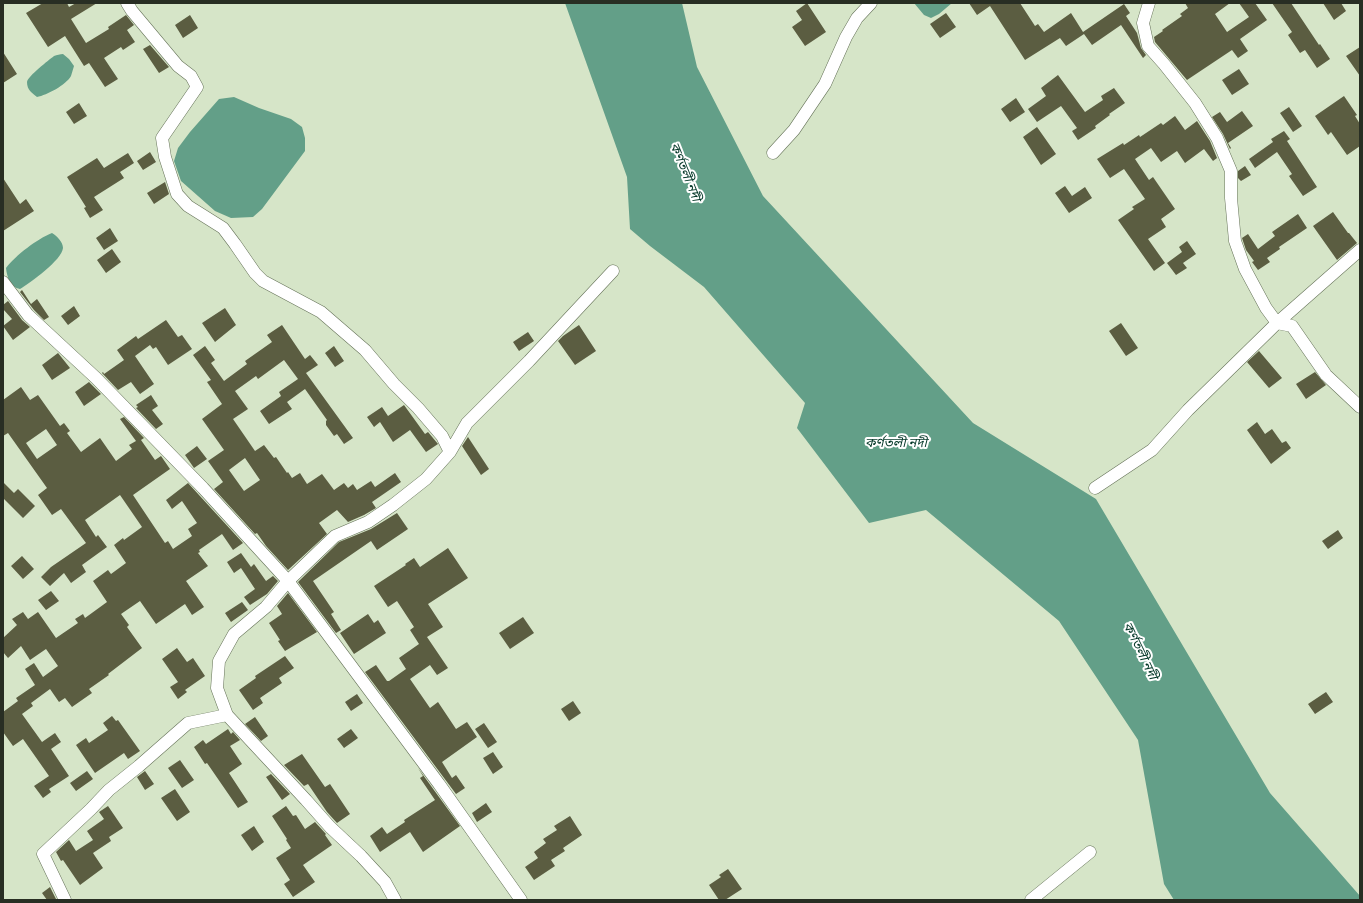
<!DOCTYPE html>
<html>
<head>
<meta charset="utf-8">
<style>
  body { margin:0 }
  #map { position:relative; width:1363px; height:903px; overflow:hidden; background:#d6e5c8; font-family:"IBM Plex Serif",serif }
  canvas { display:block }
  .frame { position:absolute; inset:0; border:4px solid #282e23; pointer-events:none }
</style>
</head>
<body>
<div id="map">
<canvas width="1363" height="903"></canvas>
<div class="frame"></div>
</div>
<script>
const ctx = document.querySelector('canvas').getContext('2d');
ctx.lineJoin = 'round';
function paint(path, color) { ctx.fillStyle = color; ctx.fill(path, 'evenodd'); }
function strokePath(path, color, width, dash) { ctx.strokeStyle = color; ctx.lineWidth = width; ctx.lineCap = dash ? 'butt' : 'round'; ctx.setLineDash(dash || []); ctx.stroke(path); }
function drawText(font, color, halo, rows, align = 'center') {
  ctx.font = font + ' "IBM Plex Serif","Noto Sans Bengali",serif'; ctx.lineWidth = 4; ctx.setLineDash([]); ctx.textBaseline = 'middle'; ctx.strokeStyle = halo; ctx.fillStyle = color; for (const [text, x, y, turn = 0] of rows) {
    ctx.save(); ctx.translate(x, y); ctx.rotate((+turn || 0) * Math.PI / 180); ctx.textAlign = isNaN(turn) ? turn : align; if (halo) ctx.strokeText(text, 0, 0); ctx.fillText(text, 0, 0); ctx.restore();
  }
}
const water = new Path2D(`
  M 565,3 L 682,3 L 697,67 L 763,196 L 973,423 L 1096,499 L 1270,793 L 1360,896 L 1360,900 L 1174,900 L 1164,884 L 1138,740 L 1059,621 L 926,510 L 869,523 L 797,428 L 805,403 L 704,287 L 650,246 L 630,229 L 627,177 Z
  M 914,3 L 952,3 L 939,14 L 931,18 L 924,15 Z
  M 63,54 L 69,59 L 74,66 C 73,69 72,73 71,76 C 66,85 47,95 37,97 C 32,93 27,90 27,82 C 28,76 49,60 54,56 C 57,55 60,54 63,54 Z
  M 234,97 L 259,108 L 291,119 L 302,127 L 305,138 L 305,151 L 262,209 L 253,217 L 231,218 L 215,211 L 181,181 L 174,161 L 178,148 L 190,132 L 219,99 Z
  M 52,233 C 57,236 63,242 63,248 C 62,260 30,283 20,289 C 10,287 7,277 6,268 C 16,255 37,239 52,233 Z`);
const building = new Path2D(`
  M 43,3 L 67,3 L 69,7 L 76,3 L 97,3 L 71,19 L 86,43 L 109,29 L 108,27 L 126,15 L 134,25 L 127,30 L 135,42 L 123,50 L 121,47 L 104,58 L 118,79 L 105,87 L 89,63 L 84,66 L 65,36 L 48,47 L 26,13 Z
  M 807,3 L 826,32 L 805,46 L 792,27 L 802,20 L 796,11 Z
  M 969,3 L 1020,3 L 1035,26 L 1038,24 L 1044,32 L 1071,13 L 1083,32 L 1124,4 L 1130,13 L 1126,16 L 1137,33 L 1141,48 L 1146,55 L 1143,58 L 1121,25 L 1092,45 L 1084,34 L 1066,46 L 1060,38 L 1025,60 L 990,6 L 977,15 Z
  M 1185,3 L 1230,3 L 1215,14 L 1227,32 L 1249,17 L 1239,3 L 1255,3 L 1267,20 L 1240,39 L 1248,51 L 1238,58 L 1232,50 L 1187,80 L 1155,42 L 1154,37 L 1163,31 L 1162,30 L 1182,16 L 1180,14 L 1188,8 Z
  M 1272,3 L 1291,3 L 1319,45 L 1320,44 L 1330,59 L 1317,68 L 1305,50 L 1300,53 L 1288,35 L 1292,32 Z
  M 1323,3 L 1341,3 L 1346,11 L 1334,20 Z
  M 946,13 L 956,27 L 940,38 L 930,24 Z
  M 190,15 L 198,28 L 183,38 L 175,25 Z
  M 150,45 L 169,67 L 159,73 L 143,49 Z
  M 1360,47 L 1360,76 L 1346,56 Z
  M 3,52 L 17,74 L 3,83 Z
  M 1239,69 L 1249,84 L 1232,95 L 1222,80 Z
  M 1058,75 L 1085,112 L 1103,100 L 1101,96 L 1114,88 L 1125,103 L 1109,114 L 1110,115 L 1095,126 L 1096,128 L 1078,140 L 1072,131 L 1077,128 L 1061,106 L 1037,122 L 1028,109 L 1046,96 L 1041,88 Z
  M 1344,96 L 1357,115 L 1355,116 L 1360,124 L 1360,146 L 1347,155 L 1331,132 L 1328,135 L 1315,116 Z
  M 1016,98 L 1025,112 L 1010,122 L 1001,109 Z
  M 79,103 L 87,116 L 74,124 L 66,112 Z
  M 1289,107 L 1302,126 L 1293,132 L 1280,113 Z
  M 1242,111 L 1253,126 L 1228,143 L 1231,148 L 1230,149 L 1223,134 L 1212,117 L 1220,112 L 1227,122 Z
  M 1175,116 L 1185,130 L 1197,121 L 1210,141 L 1217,158 L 1213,161 L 1204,149 L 1185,163 L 1177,151 L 1161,162 L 1151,148 L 1135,159 L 1149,180 L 1153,177 L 1175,209 L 1161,219 L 1166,227 L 1148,239 L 1165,263 L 1154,271 L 1118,220 L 1134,209 L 1132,207 L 1145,199 L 1124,169 L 1110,178 L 1097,159 L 1123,143 L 1124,145 L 1139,135 L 1140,137 L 1161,123 L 1163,125 Z
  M 1037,127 L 1056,154 L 1041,165 L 1023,137 Z
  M 1284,131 L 1290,139 L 1287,141 L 1317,187 L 1303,196 L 1289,176 L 1292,174 L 1277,152 L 1255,168 L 1249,159 L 1273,142 L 1271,139 Z
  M 150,152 L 156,162 L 143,170 L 137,161 Z
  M 128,153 L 134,163 L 120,172 L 124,178 L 94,197 L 103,210 L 90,218 L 84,208 L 86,207 L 67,177 L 97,158 L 104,168 Z
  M 1245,166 L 1251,175 L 1241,181 L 1238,178 L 1238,171 Z
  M 3,178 L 20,204 L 26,199 L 34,211 L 3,231 Z
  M 165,182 L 169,194 L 154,204 L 147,193 Z
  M 1065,186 L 1072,196 L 1085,187 L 1092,198 L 1069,213 L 1055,193 Z
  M 1333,212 L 1348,233 L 1349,233 L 1357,243 L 1337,260 L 1313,226 Z
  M 1298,214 L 1307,228 L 1279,247 L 1280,249 L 1267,258 L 1270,262 L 1258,270 L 1252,262 L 1254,261 L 1246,250 L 1242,238 L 1248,234 L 1258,249 L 1275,236 L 1272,232 Z
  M 110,228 L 118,241 L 104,250 L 96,238 Z
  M 1187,241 L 1196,254 L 1183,263 L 1187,268 L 1176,275 L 1167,263 L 1182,252 L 1179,247 Z
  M 112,249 L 121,262 L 106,273 L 97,260 Z
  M 22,290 L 31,304 L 37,299 L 49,317 L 44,320 L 34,310 L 20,292 Z
  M 8,301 L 22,320 L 30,327 L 13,340 L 3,326 L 12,319 L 3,309 L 3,305 Z
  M 74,306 L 80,316 L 68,325 L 61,316 Z
  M 225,308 L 236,325 L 215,342 L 202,323 Z
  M 166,320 L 178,337 L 182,335 L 192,349 L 168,365 L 156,347 L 153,349 L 150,345 L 135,356 L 154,384 L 140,394 L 131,382 L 118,390 L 102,373 L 103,372 L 104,374 L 124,360 L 117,350 L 136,336 L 138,339 Z
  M 1121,323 L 1138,348 L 1126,356 L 1109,331 Z
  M 282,325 L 305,359 L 310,355 L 318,365 L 306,373 L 353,438 L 344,444 L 337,434 L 334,436 L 326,425 L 326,421 L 327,420 L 305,389 L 287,402 L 292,409 L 269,424 L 260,411 L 281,396 L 279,392 L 298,379 L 284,360 L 258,379 L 256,376 L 235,391 L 248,409 L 233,419 L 255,451 L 264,445 L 274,458 L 276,457 L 287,473 L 288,472 L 292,478 L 300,473 L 307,484 L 322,474 L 334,490 L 344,483 L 348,488 L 353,484 L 357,490 L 371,481 L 375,487 L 395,473 L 401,482 L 372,502 L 376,508 L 364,515 L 348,522 L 337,510 L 319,523 L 327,534 L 288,570 L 266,546 L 257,533 L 255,534 L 214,489 L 223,482 L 208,461 L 224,450 L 202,419 L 222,404 L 207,382 L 211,380 L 193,355 L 205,346 L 215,360 L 211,363 L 224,381 L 247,364 L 245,361 L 272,342 L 267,335 ZM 245,458 L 260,480 L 244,491 L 229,470 Z
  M 579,325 L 596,351 L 575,365 L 558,341 L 563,336 Z
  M 528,332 L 534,341 L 519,351 L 513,342 Z
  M 334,346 L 344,361 L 335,367 L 325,353 Z
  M 1259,351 L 1282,378 L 1269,388 L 1247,362 Z
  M 58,353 L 70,368 L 52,380 L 42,365 Z
  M 1315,372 L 1326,385 L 1306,399 L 1296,384 Z
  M 89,382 L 101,394 L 84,406 L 75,392 Z
  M 21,387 L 30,400 L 38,395 L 60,426 L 64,423 L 70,431 L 67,433 L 81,452 L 100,438 L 116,461 L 132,449 L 129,445 L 136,441 L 120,419 L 124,417 L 144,438 L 141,440 L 155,460 L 161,456 L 170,469 L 133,495 L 165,543 L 168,541 L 173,549 L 192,536 L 188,529 L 197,523 L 182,501 L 172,509 L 166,500 L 188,483 L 243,543 L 233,550 L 222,534 L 199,550 L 200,552 L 198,553 L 208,566 L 186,581 L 204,607 L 192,615 L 185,604 L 156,624 L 140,601 L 121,614 L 129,625 L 127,627 L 142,648 L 108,674 L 109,675 L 89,689 L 92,693 L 72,707 L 65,698 L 59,702 L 50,689 L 31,703 L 33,706 L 22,714 L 42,742 L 55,733 L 61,742 L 51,749 L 69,776 L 49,789 L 51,792 L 43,798 L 34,786 L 49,776 L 23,739 L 13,746 L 3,732 L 3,712 L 18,701 L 16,698 L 35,685 L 25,669 L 34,663 L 43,677 L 58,666 L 46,649 L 30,660 L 21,646 L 8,658 L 3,652 L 3,638 L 17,625 L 12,619 L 23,612 L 28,619 L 38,612 L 56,638 L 78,623 L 75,619 L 83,614 L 85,618 L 107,602 L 93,581 L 108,570 L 111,574 L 126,563 L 114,545 L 123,538 L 124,540 L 142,527 L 120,495 L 85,520 L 96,537 L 98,535 L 107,547 L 82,565 L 86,572 L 71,583 L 64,573 L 50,586 L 41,577 L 51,567 L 86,543 L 61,509 L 52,515 L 38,495 L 47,488 L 8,433 L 3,436 L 3,400 ZM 46,429 L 57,445 L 37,459 L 26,443 Z
  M 151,395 L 158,406 L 152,410 L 163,424 L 156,429 L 136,408 L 138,407 L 136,405 Z
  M 404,405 L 425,434 L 428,432 L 438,444 L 426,452 L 410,430 L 393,442 L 380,422 L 374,427 L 367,417 L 382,407 L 388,416 Z
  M 1257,422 L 1265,434 L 1272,429 L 1282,443 L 1286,441 L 1291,448 L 1271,464 L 1247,430 Z
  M 468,437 L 489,469 L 481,475 L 462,446 Z
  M 197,446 L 207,459 L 194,468 L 185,455 Z
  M 3,482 L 14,493 L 18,489 L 35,506 L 23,518 L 3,498 Z
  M 397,513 L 408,529 L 377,550 L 371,541 L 313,581 L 334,612 L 331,614 L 341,630 L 336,633 L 298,582 L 339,542 L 371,529 Z
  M 1338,530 L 1343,538 L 1328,549 L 1322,541 Z
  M 448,548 L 468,578 L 428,604 L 443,627 L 427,637 L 448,668 L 437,675 L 430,665 L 410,679 L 430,708 L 438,702 L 456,729 L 467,722 L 477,737 L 442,762 L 452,778 L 456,775 L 465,788 L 456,794 L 365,672 L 376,665 L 387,681 L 389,681 L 406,669 L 399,658 L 419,644 L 410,630 L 414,627 L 397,601 L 388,607 L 374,586 L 406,565 L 405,564 L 414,558 L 420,567 Z
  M 241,553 L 251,567 L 254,564 L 266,581 L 273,576 L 278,581 L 267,594 L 250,605 L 244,597 L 255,589 L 241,568 L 234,573 L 227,562 Z
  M 22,556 L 34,569 L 23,579 L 11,566 Z
  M 51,591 L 59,601 L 46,610 L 38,600 Z
  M 288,593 L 317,632 L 285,651 L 278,641 L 280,640 L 269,623 L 282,614 L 277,606 Z
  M 242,602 L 248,610 L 231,622 L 225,613 Z
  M 368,614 L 374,623 L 378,620 L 386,633 L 354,654 L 340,633 Z
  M 523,617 L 534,633 L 510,649 L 499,633 Z
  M 177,648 L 187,662 L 193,658 L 205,676 L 185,690 L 187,692 L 178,699 L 170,687 L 178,682 L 162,659 Z
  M 285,656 L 294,668 L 279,678 L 282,683 L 260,698 L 263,703 L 253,710 L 239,690 L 256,678 L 255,676 Z
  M 1326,692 L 1333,702 L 1315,714 L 1308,704 Z
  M 357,694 L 363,703 L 351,711 L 345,702 Z
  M 573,701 L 581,713 L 569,721 L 561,709 Z
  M 112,716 L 116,721 L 118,720 L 140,751 L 128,759 L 124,753 L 95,773 L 76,745 L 86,738 L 89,743 L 108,730 L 103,723 Z
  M 255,717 L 268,736 L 261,741 L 245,724 Z
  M 484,723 L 497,742 L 488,748 L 475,729 Z
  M 228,729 L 231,734 L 233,732 L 240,740 L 230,746 L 242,764 L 229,773 L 248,802 L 238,808 L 207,763 L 205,764 L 194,747 L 203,740 L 206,744 Z
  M 351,729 L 358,738 L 344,748 L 337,739 Z
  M 493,752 L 503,767 L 493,774 L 483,758 Z
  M 302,754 L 325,787 L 330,784 L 350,814 L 337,823 L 327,812 L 308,784 L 304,786 L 284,765 Z
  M 180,760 L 194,780 L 182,788 L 168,768 Z
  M 418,768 L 460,826 L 423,852 L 410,832 L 380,852 L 370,836 L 382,827 L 387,834 L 405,822 L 404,820 L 435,800 L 420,778 L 423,776 Z
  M 87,771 L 93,779 L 76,791 L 70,783 Z
  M 145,771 L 154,784 L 145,790 L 137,777 Z
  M 271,774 L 290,794 L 282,800 L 266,777 Z
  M 175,789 L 190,812 L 177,821 L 161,798 Z
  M 486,803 L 492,812 L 477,822 L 472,813 Z
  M 108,806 L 123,828 L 109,837 L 111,841 L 93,853 L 103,868 L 80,885 L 63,860 L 61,861 L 56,852 L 69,840 L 76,851 L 93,840 L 87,831 L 104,819 L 99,812 Z
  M 286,806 L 293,816 L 296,815 L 305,829 L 315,822 L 326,834 L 325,835 L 332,845 L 303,865 L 315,882 L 293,897 L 284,884 L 290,880 L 276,858 L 291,848 L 286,840 L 287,839 L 272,816 Z
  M 570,816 L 582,835 L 563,848 L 565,851 L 551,860 L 555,866 L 534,880 L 525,867 L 538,858 L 534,852 L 546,843 L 543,839 L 557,830 L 554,826 Z
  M 254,826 L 264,842 L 252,851 L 241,835 Z
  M 728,869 L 742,889 L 725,900 L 719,900 L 709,885 L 721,877 L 719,875 Z
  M 50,887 L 56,899 L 54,900 L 47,900 L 42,893 Z`);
const street = new Path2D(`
  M 127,3 L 132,11 L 178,66 L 191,76 L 197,87 L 162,138 L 165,157 L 177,194 L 188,206 L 223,228 L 235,244 L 255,273 L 263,281 L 321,312 L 365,350 L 394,384 L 418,408 L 442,436 L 450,452
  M 1149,3 L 1143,23 L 1148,46 L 1164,64 L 1195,103 L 1217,138 L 1231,171 L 1231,198 L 1235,241 L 1245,269 L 1266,308 L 1277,323 L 1360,250
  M 773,153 L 794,130 L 825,84 L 846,37 L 857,18 L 871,3
  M 3,282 L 28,315 L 96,378 L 203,488 L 288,581 L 439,784 L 521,900
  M 1095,488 L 1152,450 L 1188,410 L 1277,323 L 1292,326 L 1326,375 L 1360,407
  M 65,900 L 43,854 L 91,809 L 109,790 L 139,766 L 188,723 L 227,715
  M 395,900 L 385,882 L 361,856 L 330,827 L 306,800 L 227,715 L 217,688 L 219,661 L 234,634 L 266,607 L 288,581 L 335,536 L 368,522 L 393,505 L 426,479 L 450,452 L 467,423 L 529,361 L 613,271
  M 1031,900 L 1090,852`);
const waterNames = [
  ["কর্ণতলী নদী",685,172,68],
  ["কর্ণতলী নদী",896,443],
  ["কর্ণতলী নদী",1140,651,64]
];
paint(water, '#639f88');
paint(building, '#5b5d41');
strokePath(street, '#657258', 13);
strokePath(street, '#fff', 12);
drawText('italic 13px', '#003525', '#fff', waterNames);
</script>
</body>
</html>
